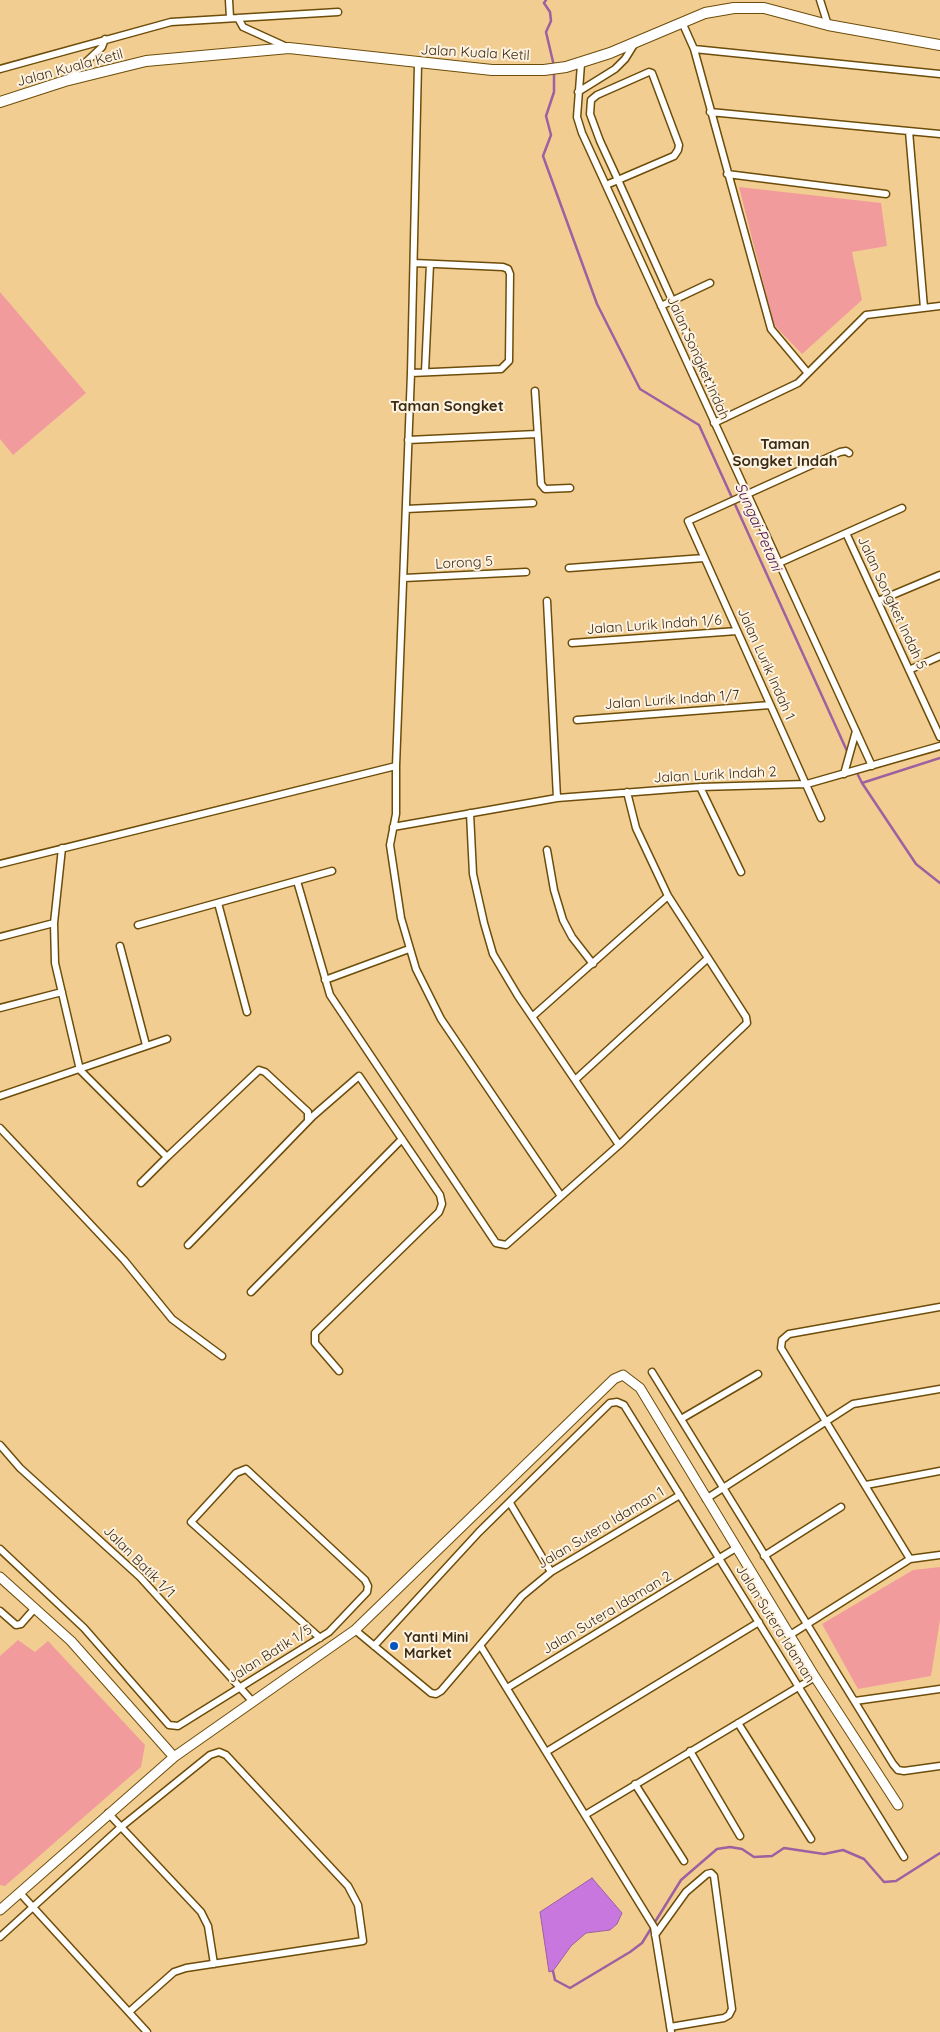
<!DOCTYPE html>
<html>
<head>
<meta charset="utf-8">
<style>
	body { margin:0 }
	canvas { display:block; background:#f2cd91 }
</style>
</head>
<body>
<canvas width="940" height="2032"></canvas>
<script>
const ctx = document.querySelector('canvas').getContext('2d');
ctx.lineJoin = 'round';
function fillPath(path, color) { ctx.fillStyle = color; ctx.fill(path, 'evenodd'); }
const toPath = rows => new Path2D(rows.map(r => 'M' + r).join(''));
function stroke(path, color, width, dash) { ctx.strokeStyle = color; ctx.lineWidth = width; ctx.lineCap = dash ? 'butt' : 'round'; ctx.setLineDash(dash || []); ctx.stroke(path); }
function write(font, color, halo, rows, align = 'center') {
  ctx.font = font + ' Quicksand,sans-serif'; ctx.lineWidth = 4; ctx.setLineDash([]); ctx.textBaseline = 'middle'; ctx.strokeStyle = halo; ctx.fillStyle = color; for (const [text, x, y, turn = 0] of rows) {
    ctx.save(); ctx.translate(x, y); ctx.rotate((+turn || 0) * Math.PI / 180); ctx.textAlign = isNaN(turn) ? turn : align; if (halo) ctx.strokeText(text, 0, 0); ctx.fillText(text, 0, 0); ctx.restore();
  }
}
fillPath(toPath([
	[739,187,881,203,887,246,852,252,862,300,802,354,774,325],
	[0,292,86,393,13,455,0,439],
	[940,1567,940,1620,931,1676,858,1689,822,1624,913,1570],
	[18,1640,35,1652,48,1641,145,1745,141,1767,5,1886,0,1885,0,1656]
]), '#f29b9d');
const water = toPath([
	[592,1878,622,1913,617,1924,610,1930,586,1933,571,1946,553,1971,549,1972,540,1912,592,1878]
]);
fillPath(water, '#c777dd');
stroke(water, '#9d60a0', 1);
stroke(toPath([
	[546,0,544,3,550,12,551,21,546,32,554,66],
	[554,72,554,92,546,116,551,135,543,156,597,304,640,389,699,425,847,751],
	[858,775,862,783,940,758],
	[862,783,916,864,940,883],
	[553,1971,555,1980,570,1988,630,1952,642,1943,681,1880,717,1849,730,1847,742,1849,754,1857,772,1856,784,1848,824,1854,843,1850,864,1859,884,1882,896,1881,940,1853]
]), '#9d60a0', 2.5);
const street = toPath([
	[229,0,230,18],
	[820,0,828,25],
	[238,18,243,27,287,47],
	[682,22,694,49,771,329,807,372],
	[694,49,940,74],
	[581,64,577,117,582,133,872,766],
	[0,69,171,22,338,12],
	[68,79,102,47,105,39],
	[578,92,615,69,625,59,635,43],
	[710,112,940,134],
	[909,131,924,308],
	[727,174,886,194],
	[606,185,618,180,674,156,678,150,679,145,652,73,649,72,597,95,591,100,590,114,600,141,618,180,725,418],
	[661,306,710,283],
	[425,372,430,264],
	[411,373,501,369,509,361,510,274,508,269,503,267,414,263],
	[535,391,541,484,545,489,570,488],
	[714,423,798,383,866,315,940,306],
	[408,440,537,434],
	[406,509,533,503],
	[846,533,940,737],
	[779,563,902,508],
	[569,568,704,558],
	[404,578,526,572],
	[547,601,557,798],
	[878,601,940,575],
	[572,643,737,631],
	[909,670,940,656],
	[577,720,770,705],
	[396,766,396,814,390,845,401,918,416,969,441,1019,561,1196],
	[844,774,856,731],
	[700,787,741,872],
	[470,813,473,874,484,923,493,954,518,996,619,1145],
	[821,818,688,521,840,452,846,451,849,453],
	[393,827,557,798,700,787,807,784,940,746],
	[62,848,54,923,55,963,80,1070,167,1157,259,1070,265,1072,308,1112,308,1121],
	[547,850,554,890,563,920,572,937,593,964],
	[0,864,396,766,411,373,418,64],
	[297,881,330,995,496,1243,506,1245,619,1145,747,1023,746,1017,668,896,636,828,627,792],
	[218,903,247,1012],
	[138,925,332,871],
	[0,937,54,923],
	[120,946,146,1045],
	[325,980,409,949],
	[0,1008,62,992],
	[533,1016,668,896],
	[575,1080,707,959],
	[0,1096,167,1039],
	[0,1128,124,1260,172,1319,222,1356],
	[141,1183,167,1157],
	[188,1245,313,1116,359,1076,440,1195,442,1204,439,1212,315,1333,315,1343,339,1371],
	[251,1292,402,1139],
	[652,1372,893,1764,898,1770,904,1771,940,1766],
	[681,1419,758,1374],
	[0,1445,20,1468,140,1577,253,1702],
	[866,1485,940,1471],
	[706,1499,853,1404,940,1389],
	[510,1503,551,1572],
	[0,1549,84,1628,169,1725,178,1726,329,1632,367,1592,368,1586,365,1580,246,1469,236,1473,191,1522,320,1638],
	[764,1556,841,1507],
	[910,1559,781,1348,782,1340,789,1334,940,1307],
	[0,1611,16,1625,21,1624,35,1608],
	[355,1630,431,1693,436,1694,441,1691,522,1596,551,1572,680,1495],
	[790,1635,910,1559,940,1555],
	[480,1645,654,1927,671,2032],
	[374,1646,479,1532,610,1403,617,1402,624,1405,904,1857],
	[507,1688,736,1548],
	[855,1701,940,1689],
	[738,1723,811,1839],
	[690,1751,740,1836],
	[546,1752,759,1622],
	[635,1784,684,1861],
	[108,1813,201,1912,208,1926,214,1964],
	[585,1815,815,1677],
	[20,1893,147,2032],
	[655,1935,686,1892,707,1874,711,1873,714,1876,732,2009,729,2015,724,2018,670,2027],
	[0,1937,121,1827,210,1755,219,1752,226,1755,348,1886,358,1905,363,1941,186,1968,174,1972,129,2012]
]);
const secondary = toPath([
	[0,1577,71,1641,174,1757],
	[0,1910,174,1757,355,1630,614,1379,623,1375,640,1388,815,1677,898,1805]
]);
const primary = toPath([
	[0,102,65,81,146,61,289,48,492,70,544,70,566,67,610,53,705,13,734,8,764,8,828,25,940,45]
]);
stroke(street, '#6d4d0a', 9);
stroke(secondary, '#6d4d0a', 11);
stroke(primary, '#6d4d0a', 12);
stroke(street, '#fff', 6);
stroke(secondary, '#fff', 9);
stroke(primary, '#fff', 10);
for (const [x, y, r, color] of [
	[394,1646,5,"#0555bf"]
]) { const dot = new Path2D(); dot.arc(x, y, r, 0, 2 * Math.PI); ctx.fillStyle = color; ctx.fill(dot); stroke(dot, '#fef2e1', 2); }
write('14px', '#3a2b13', '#fef2e1', [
	["Jalan Kuala Ketil",475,53,3],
	["Jalan Kuala Ketil",70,68,-15],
	["Jalan Songket Indah",698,358,66],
	["Lorong 5",464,563,-3],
	["Jalan Songket Indah 5",892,603,65],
	["Jalan Lurik Indah 1/6",654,625,-4],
	["Jalan Lurik Indah 1",766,664,66],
	["Jalan Lurik Indah 1/7",672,700,-4],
	["Jalan Lurik Indah 2",715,775,-3],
	["Jalan Sutera Idaman 1",601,1528,-31],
	["Jalan Batik 1/1",139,1562,45],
	["Jalan Sutera Idaman 2",607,1613,-31],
	["Jalan Sutera Idaman",775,1624,58],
	["Jalan Batik 1/5",270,1654,-32]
]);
write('bold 14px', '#3a2b13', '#fef2e1', [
	["Yanti Mini",404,1638],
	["Market",404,1654]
], 'left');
write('bold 15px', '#3a2b13', '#fef2e1', [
	["Taman Songket",447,406],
	["Taman",785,444],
	["Songket Indah",785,461]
]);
write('italic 15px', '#451151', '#fef2e1', [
	["Sungai Petani",758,527,66]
]);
</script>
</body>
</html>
